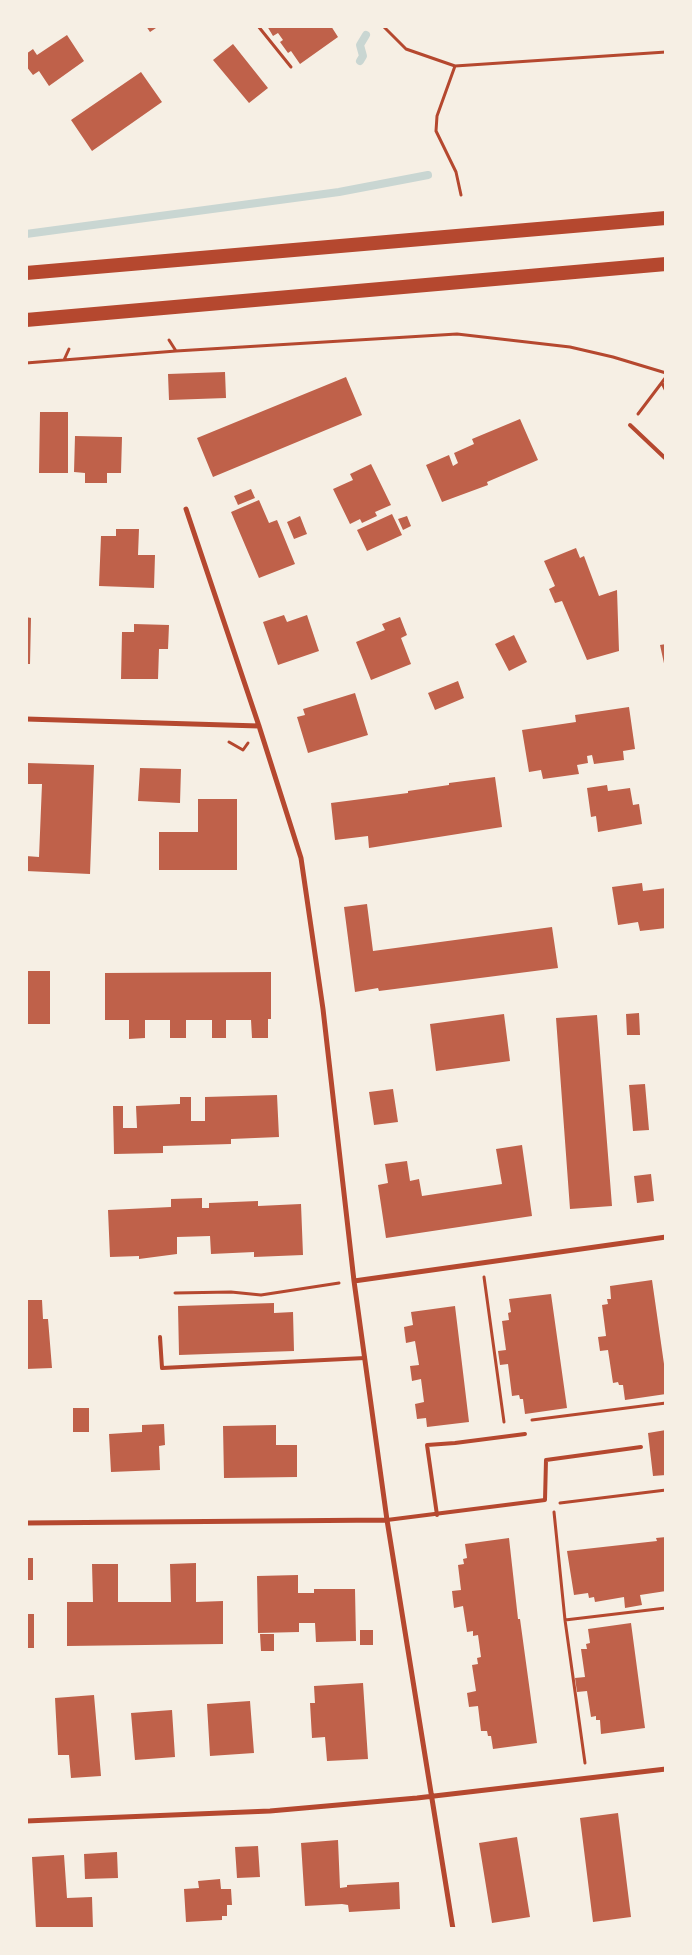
<!DOCTYPE html>
<html>
<head>
<meta charset="utf-8">
<style>
	body { margin:0 }
	#map { position:relative; width:692px; height:1955px; overflow:hidden; background:#f6efe4; font-family:Georgia,serif }
	canvas { display:block }
	.frame { position:absolute; inset:0; border:28px solid #f6efe4; pointer-events:none }
</style>
</head>
<body>
<div id="map">
<canvas width="692" height="1955"></canvas>
<div class="frame"></div>
</div>
<script>
const ctx = document.querySelector('canvas').getContext('2d');
ctx.lineJoin = 'round';
const toPath = rows => new Path2D(rows.map(r => 'M' + r).join(''));
function stroke(path, color, width, dash) { ctx.strokeStyle = color; ctx.lineWidth = width; ctx.lineCap = dash ? 'butt' : 'round'; ctx.setLineDash(dash || []); ctx.stroke(path); }
function fillPath(path, color) { ctx.fillStyle = color; ctx.fill(path, 'evenodd'); }
stroke(toPath([
	[360,61,363,56,360,45,366,35],
	[26,234,339,192,428,175]
]), '#c9d6d2', 8);
fillPath(toPath([
	[146,26,159,26,150,32],
	[267,26,331,26,338,37,300,64,291,51,288,53,280,42,283,40,278,33,273,36],
	[67,35,84,61,49,86,39,71,33,75,26,66,26,54,33,49,37,55],
	[233,44,268,88,249,103,213,60],
	[141,72,162,102,92,151,71,120],
	[225,372,226,398,169,400,168,374],
	[346,377,362,415,213,477,197,438],
	[40,412,68,412,68,473,39,473],
	[520,419,538,460,487,482,488,485,442,502,426,465,449,455,453,466,458,463,454,453,474,444,472,439],
	[75,436,122,437,121,473,107,473,107,483,85,483,85,473,74,472],
	[371,464,391,505,375,512,377,516,362,523,360,519,350,524,333,489,353,480,350,474],
	[251,489,255,498,238,505,234,496],
	[259,500,269,523,277,520,295,564,259,578,231,512],
	[392,514,402,535,367,551,357,530],
	[300,516,307,534,294,539,287,522],
	[407,516,411,526,403,530,398,519],
	[116,529,139,529,138,555,155,555,154,588,99,586,101,536,116,536],
	[576,548,580,558,584,556,599,596,617,590,619,651,587,660,562,601,555,603,549,589,555,586,544,561],
	[284,615,287,622,307,615,319,651,278,665,263,622],
	[26,617,31,618,30,664,26,664],
	[400,617,407,635,401,638,411,664,371,680,356,642,385,630,382,624],
	[134,624,169,625,168,649,159,649,158,679,121,679,122,632,134,632],
	[514,635,527,662,509,671,495,644],
	[666,644,666,668,665,668,660,645],
	[458,681,464,698,435,710,428,693],
	[355,693,368,735,308,753,297,717,305,715,303,709],
	[629,707,635,749,623,751,624,760,594,764,592,755,587,756,588,763,577,765,579,774,543,779,541,770,529,772,522,730,576,722,575,715],
	[26,763,94,765,90,874,26,871,26,856,39,857,42,784,26,784],
	[140,768,181,769,180,803,138,801],
	[495,777,502,827,369,848,368,836,335,840,331,803,408,793,408,791,449,785,449,783],
	[607,785,608,791,630,788,633,805,639,804,642,824,598,832,596,816,591,817,587,788],
	[198,799,237,799,237,870,159,870,159,832,198,832],
	[642,883,643,891,666,888,666,928,640,931,638,922,618,925,612,887],
	[367,904,373,951,552,927,558,968,379,991,378,988,355,992,344,907],
	[26,971,50,971,50,1024,26,1024],
	[271,972,271,1019,268,1019,268,1038,252,1038,251,1020,226,1020,226,1038,212,1038,212,1020,186,1020,186,1038,170,1038,170,1020,145,1020,145,1038,129,1039,129,1020,105,1020,105,973],
	[639,1013,640,1035,627,1035,626,1014],
	[504,1014,510,1061,436,1071,430,1024],
	[597,1015,612,1206,570,1209,556,1018],
	[645,1084,649,1130,633,1131,629,1085],
	[393,1089,398,1122,374,1125,369,1092],
	[277,1095,279,1137,231,1139,231,1144,163,1146,163,1153,114,1154,113,1106,123,1106,123,1128,137,1128,136,1106,180,1104,180,1097,191,1097,191,1121,205,1121,205,1097],
	[522,1145,532,1216,386,1238,378,1185,388,1183,385,1164,407,1161,410,1181,419,1179,422,1196,502,1184,496,1149],
	[651,1174,654,1201,637,1203,634,1176],
	[202,1198,202,1208,209,1208,209,1203,258,1201,258,1206,301,1204,303,1255,254,1257,254,1252,211,1254,210,1236,177,1237,177,1254,139,1259,139,1256,110,1257,108,1210,171,1207,171,1199],
	[652,1280,666,1378,666,1394,625,1400,623,1385,619,1385,618,1382,613,1383,608,1350,600,1351,598,1337,606,1336,602,1305,608,1304,607,1299,611,1299,610,1286],
	[551,1294,567,1408,525,1414,523,1399,520,1399,519,1395,512,1396,508,1364,500,1365,498,1351,506,1350,502,1321,509,1320,508,1313,511,1312,509,1299],
	[26,1300,42,1300,43,1319,48,1319,52,1368,26,1369],
	[274,1303,274,1313,293,1312,294,1351,179,1355,178,1306],
	[455,1306,469,1422,427,1427,426,1418,417,1419,415,1404,424,1402,421,1379,412,1381,410,1366,419,1365,415,1341,406,1343,404,1327,413,1325,411,1312],
	[73,1408,89,1408,89,1432,73,1432],
	[164,1424,165,1445,159,1446,160,1470,111,1472,109,1434,142,1432,142,1425],
	[276,1425,276,1445,297,1445,297,1477,224,1478,223,1426],
	[666,1430,666,1475,653,1476,648,1433],
	[666,1537,666,1591,640,1595,642,1605,625,1608,624,1597,595,1602,594,1597,589,1598,588,1593,574,1595,567,1551,657,1541,656,1538],
	[509,1538,518,1619,520,1619,537,1743,493,1749,491,1736,488,1736,487,1731,481,1731,478,1706,469,1707,467,1693,476,1691,472,1665,478,1664,477,1658,481,1657,478,1635,473,1636,473,1631,467,1632,463,1606,454,1608,452,1591,461,1590,458,1565,464,1564,463,1559,467,1558,465,1544],
	[26,1558,33,1558,33,1580,26,1580],
	[196,1563,196,1602,223,1601,223,1644,67,1646,67,1602,93,1602,92,1564,118,1564,118,1602,171,1602,170,1564],
	[298,1575,298,1593,314,1593,314,1589,355,1589,356,1641,316,1642,315,1623,299,1623,299,1632,258,1633,257,1576],
	[26,1614,34,1614,34,1648,26,1648],
	[631,1623,645,1728,601,1734,600,1720,596,1720,596,1716,591,1717,587,1691,577,1692,575,1678,585,1677,581,1649,587,1649,586,1644,590,1643,588,1629],
	[360,1630,373,1630,373,1645,360,1645],
	[260,1634,274,1634,274,1651,261,1651],
	[363,1683,368,1759,327,1761,325,1737,312,1738,310,1703,315,1703,314,1686],
	[94,1695,101,1776,71,1778,69,1755,58,1755,55,1698],
	[250,1701,254,1753,210,1756,207,1704],
	[172,1710,175,1757,135,1760,131,1713],
	[618,1813,631,1917,593,1922,580,1818],
	[517,1837,530,1917,492,1923,479,1843],
	[338,1840,340,1888,347,1887,347,1885,399,1882,400,1909,349,1912,348,1905,342,1904,305,1906,301,1843],
	[258,1846,260,1877,237,1878,235,1847],
	[117,1852,118,1878,85,1879,84,1854],
	[64,1855,67,1898,92,1897,93,1929,36,1929,32,1857],
	[220,1879,221,1889,231,1889,232,1905,227,1905,227,1916,222,1916,222,1920,186,1922,184,1889,199,1888,198,1881]
]), '#bf614a');
stroke(toPath([
	[258,26,291,67],
	[383,26,406,49,455,66,666,52],
	[455,66,437,116,436,131,456,172,461,195],
	[169,340,176,351],
	[64,360,69,349],
	[26,363,176,351,457,334,570,347,613,357,666,373],
	[662,383,666,391],
	[638,414,666,377],
	[229,742,243,750,248,743],
	[484,1277,504,1422],
	[175,1293,231,1292,261,1295,339,1283],
	[532,1420,666,1403],
	[560,1503,666,1490],
	[554,1512,565,1620,585,1763],
	[565,1620,666,1608]
]), '#b5482f', 3);
stroke(toPath([
	[630,425,666,459],
	[160,1337,162,1368,365,1358],
	[437,1515,427,1445,455,1443,525,1434],
	[387,1520,545,1500,546,1460,641,1447]
]), '#b5482f', 4);
stroke(toPath([
	[186,509,259,726,301,858,323,1009,354,1281,387,1520,453,1929],
	[26,719,259,726],
	[354,1281,666,1237],
	[26,1523,387,1520],
	[26,1821,270,1811,417,1798,666,1769]
]), '#b5482f', 5);
stroke(toPath([
	[26,273,666,218],
	[26,320,666,264]
]), '#b5482f', 14);
</script>
</body>
</html>
